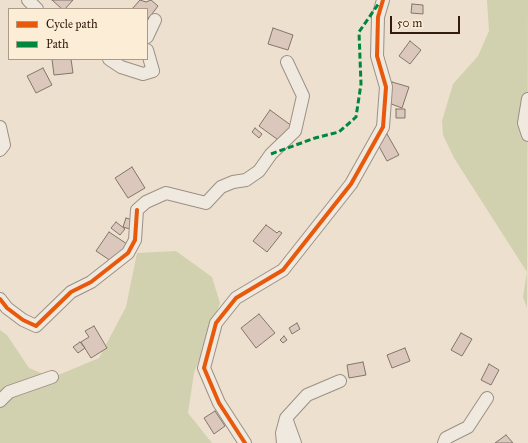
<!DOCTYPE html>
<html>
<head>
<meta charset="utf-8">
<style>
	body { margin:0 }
	#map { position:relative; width:528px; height:443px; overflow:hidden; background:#ede0ce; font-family:"IM FELL Great Primer",serif }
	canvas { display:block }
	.legend { position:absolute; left:8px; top:8px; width:140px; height:52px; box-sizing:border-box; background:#fcedd7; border:1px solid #ac9987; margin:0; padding:5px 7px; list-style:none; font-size:12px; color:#331b0f }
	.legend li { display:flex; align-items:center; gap:8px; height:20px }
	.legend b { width:20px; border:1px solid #ac9987 }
	.scale { position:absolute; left:390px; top:16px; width:70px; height:18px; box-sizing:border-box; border:2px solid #331b0f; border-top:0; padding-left:5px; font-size:12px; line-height:14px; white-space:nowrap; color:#331b0f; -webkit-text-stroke:3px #fcedd7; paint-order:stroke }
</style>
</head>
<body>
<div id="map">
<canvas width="528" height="443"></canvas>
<ul class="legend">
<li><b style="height:5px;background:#e8590c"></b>Cycle path</li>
<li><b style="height:5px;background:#00873e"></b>Path</li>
</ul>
<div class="scale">50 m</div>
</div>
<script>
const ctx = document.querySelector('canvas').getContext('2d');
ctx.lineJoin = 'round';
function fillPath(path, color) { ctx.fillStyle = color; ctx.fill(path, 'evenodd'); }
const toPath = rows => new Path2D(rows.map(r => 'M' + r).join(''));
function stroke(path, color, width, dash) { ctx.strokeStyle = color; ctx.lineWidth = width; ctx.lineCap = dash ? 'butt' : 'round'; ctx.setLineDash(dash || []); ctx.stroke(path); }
fillPath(toPath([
	[487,0,528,0,527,308,523,297,527,272,454,158,443,135,442,121,453,84,478,56,489,31],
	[176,251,212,277,220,303,194,373,188,413,212,443,0,443,0,330,7,335,29,368,43,374,56,376,99,358,126,307,137,253]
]), '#d1d1af');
const building = toPath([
	[52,0,73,0,65,9,62,9,52,0],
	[140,0,146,2,151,0,158,6,149,18,147,16,147,9,132,9,140,0],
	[412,4,423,5,423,14,411,13,412,4],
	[273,28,293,35,288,50,268,44,273,28],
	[410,41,421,50,410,64,399,56,410,41],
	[52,59,71,59,73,73,54,75,52,59],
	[43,68,52,85,36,93,27,76,43,68],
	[392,82,409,87,402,108,386,102,392,82],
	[396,109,405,109,405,118,396,118,396,109],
	[270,110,292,126,281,142,259,126,270,110],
	[255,128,262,134,259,138,252,132,255,128],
	[387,134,399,155,387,161,376,141,387,134],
	[132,167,145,188,128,198,115,178,132,167],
	[126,218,133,220,130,229,123,227,126,218],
	[116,222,125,229,120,235,111,228,116,222],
	[266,225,277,233,279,231,282,233,267,252,253,241,266,225],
	[109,232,127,244,114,263,96,251,109,232],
	[259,314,275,333,256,348,241,328,259,314],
	[297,323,300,329,292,334,289,328,297,323],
	[94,326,107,348,91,358,81,342,89,337,85,331,94,326],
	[461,333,472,339,462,356,451,350,461,333],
	[284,336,287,340,283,343,280,340,284,336],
	[80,342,85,348,78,353,73,347,80,342],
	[405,348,410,361,392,368,387,355,405,348],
	[363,362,366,375,349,378,347,365,363,362],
	[489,364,499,370,491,385,481,380,489,364],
	[215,411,225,426,214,434,204,418,215,411],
	[506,435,513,443,495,443,506,435]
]);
fillPath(building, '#dbc7bc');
stroke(building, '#80766c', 1);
const minor = toPath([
	[28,0,37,9],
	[147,37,155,20],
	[109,59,121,67,143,74,153,71,147,50],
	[528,99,524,123,528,135],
	[0,127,4,145,0,150],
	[0,299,7,308,23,320,36,326,71,292,91,282,128,253,135,240,137,210,146,202,166,193,206,203,221,187,233,182,246,180,259,171,271,154,295,131,303,96,287,62],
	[0,401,9,392,52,377],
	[286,418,295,443],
	[245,443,219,403,204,368,216,323,236,298,283,270,351,184,383,127,386,87,377,56,378,17,383,0],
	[283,443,282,433,286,418,307,395,340,381],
	[444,443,446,438,468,427,487,398]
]);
stroke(minor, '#9b9085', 14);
stroke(minor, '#f0e9e0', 12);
stroke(toPath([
	[271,154,315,138,339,132,356,117,361,84,359,32,379,3]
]), '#00873e', 3, [6, 3]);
stroke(toPath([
	[0,299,7,308,23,320,36,326,71,292,91,282,128,253,135,240,137,210],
	[245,443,219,403,204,368,216,323,236,298,283,270,351,184,383,127,386,87,377,56,378,17,383,0]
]), '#e8590c', 4);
</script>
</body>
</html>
